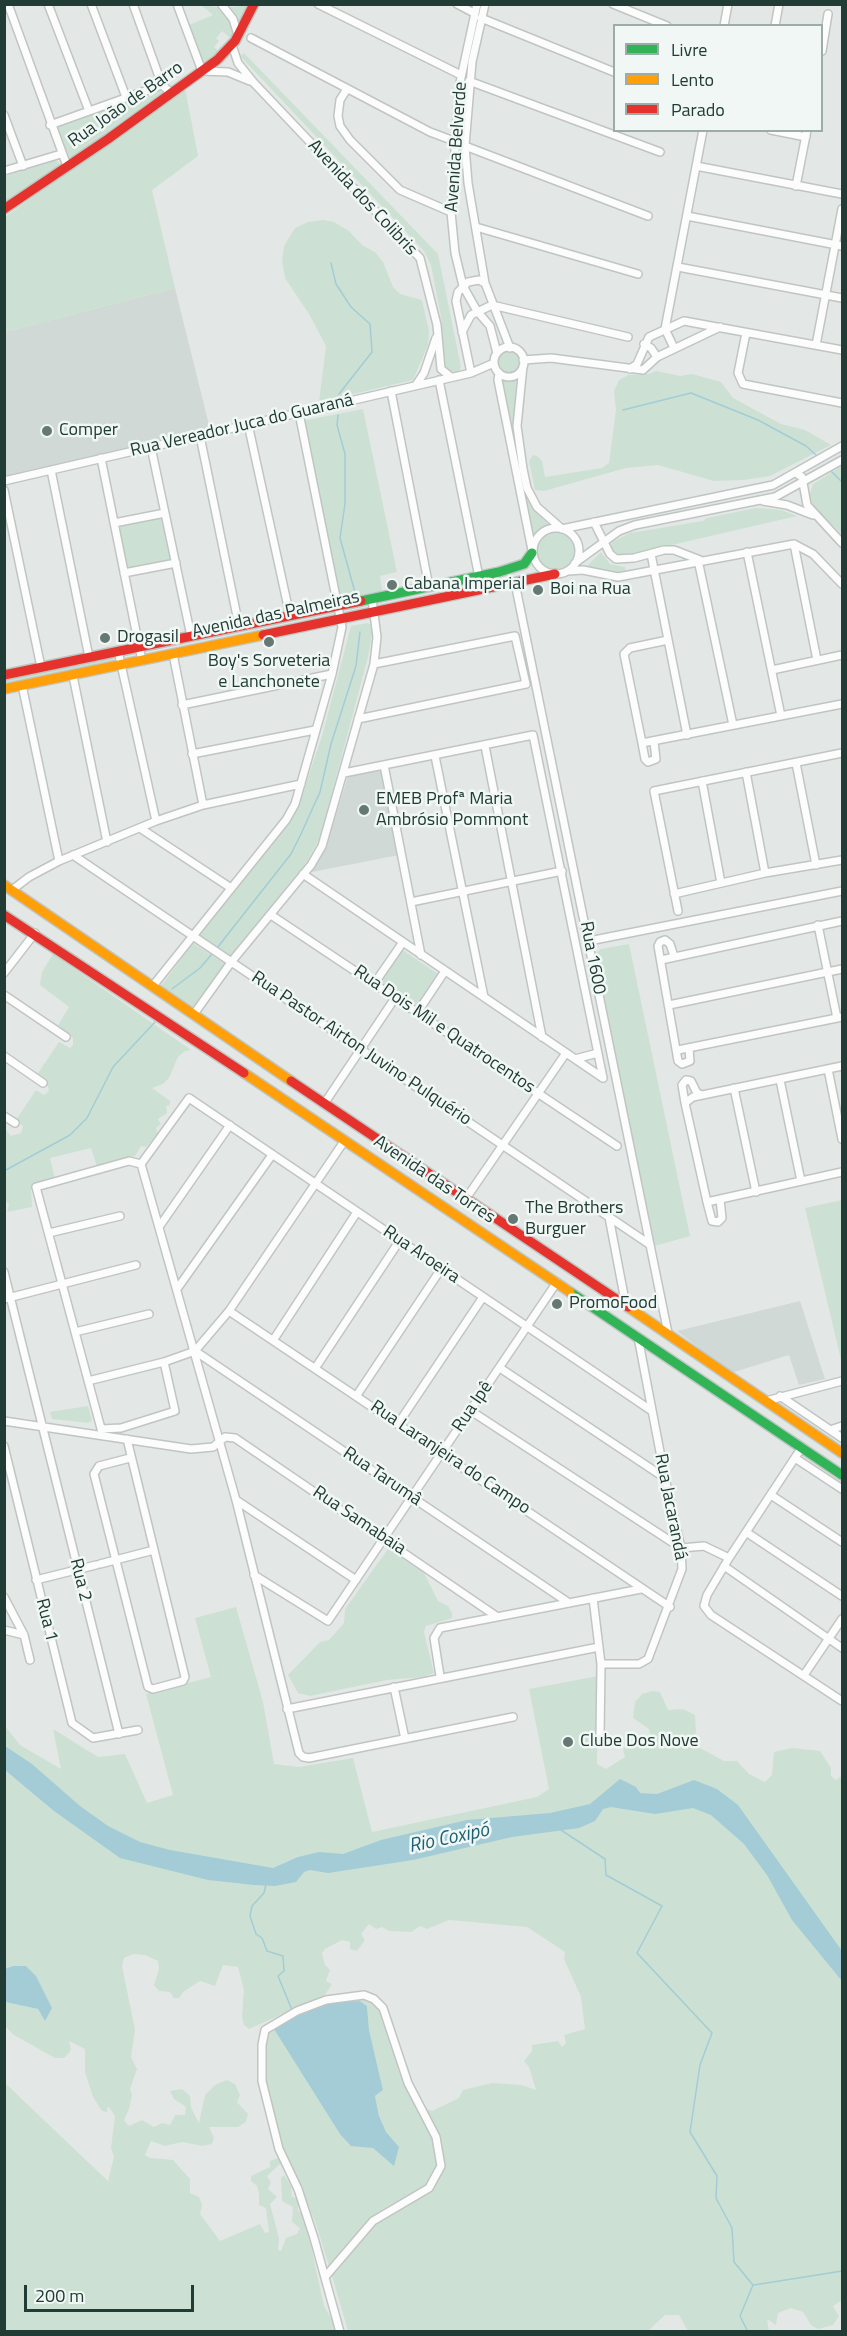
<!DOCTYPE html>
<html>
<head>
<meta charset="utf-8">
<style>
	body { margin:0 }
	#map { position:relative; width:847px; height:2336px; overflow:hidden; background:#e3e8e6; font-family:"Titillium Web",sans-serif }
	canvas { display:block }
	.frame { position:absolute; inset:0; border:6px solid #213b35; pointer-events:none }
	.legend { position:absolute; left:613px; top:24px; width:210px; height:108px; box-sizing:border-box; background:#f0f7f4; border:2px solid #9daca8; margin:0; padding:8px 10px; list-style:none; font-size:18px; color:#213b35 }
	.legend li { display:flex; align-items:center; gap:12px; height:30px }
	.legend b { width:30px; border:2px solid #9daca8 }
	.scale { position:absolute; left:24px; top:2285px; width:170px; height:27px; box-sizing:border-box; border:3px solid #213b35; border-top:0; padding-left:8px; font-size:18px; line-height:21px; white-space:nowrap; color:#213b35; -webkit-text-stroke:4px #f0f7f4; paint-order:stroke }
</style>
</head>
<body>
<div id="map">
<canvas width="847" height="2336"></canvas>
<div class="frame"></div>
<ul class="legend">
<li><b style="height:8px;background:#30b455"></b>Livre</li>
<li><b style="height:8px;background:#ff9f0a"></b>Lento</li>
<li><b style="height:8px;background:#e5322d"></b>Parado</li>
</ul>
<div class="scale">200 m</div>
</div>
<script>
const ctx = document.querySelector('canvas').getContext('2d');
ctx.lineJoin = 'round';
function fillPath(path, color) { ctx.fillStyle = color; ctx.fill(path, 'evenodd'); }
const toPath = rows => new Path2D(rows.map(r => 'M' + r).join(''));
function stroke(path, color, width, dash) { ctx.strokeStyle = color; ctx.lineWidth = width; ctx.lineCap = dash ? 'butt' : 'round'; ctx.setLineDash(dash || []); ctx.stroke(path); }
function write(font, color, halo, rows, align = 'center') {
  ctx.font = font + ' "Titillium Web",sans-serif'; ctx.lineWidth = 5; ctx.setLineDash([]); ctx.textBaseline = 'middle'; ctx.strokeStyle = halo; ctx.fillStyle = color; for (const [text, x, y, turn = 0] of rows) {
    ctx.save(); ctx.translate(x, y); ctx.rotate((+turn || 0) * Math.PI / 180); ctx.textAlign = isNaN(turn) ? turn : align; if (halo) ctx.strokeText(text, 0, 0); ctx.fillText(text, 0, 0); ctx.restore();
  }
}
fillPath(toPath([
	[175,288,210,429,5,477,5,332],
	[381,770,399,855,307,873,320,859,327,844,348,776],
	[800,1301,825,1379,799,1385,789,1355,731,1373,677,1331]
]), '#d0d9d6');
fillPath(toPath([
	[201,5,224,8,249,5,233,40,222,31,216,38,219,41,214,47,221,53,202,67,189,25,213,15],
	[244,53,438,254,461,367,458,373,446,370,441,317,431,265,424,251,243,59,241,56],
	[185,88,198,156,152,190,175,288,5,332,5,217],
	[161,90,163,94,66,161,54,128,56,125],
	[54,159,59,163,59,168,5,206,4,177],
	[323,220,334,222,349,231,362,245,375,252,383,262,393,287,400,294,422,300,429,331,428,345,413,380,319,402,326,346,309,314,285,278,282,261,284,246,295,228,308,222],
	'498 363a11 11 0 1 1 22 0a11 11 0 1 1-22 0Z',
	[656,371,680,376,692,374,721,382,733,398,781,424,805,430,831,445,770,476,744,480,714,481,658,465,626,468,544,491,535,490,529,461,533,455,537,456,542,461,545,477,602,468,609,463,616,410,614,391,619,380,628,375,649,374],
	[516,379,515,435,521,476,528,500,535,511,550,526,540,530,532,538,500,380],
	[363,409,397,572,380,576,382,591,338,600,302,421],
	[842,466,842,534,815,508,809,497,813,484],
	[756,508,781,510,797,516,620,557,611,553,612,542,630,533,703,521,707,518],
	[162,517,172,562,127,571,118,526],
	'534 552a21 21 0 1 1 42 0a21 21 0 1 1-42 0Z',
	[601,552,610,564,625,567,626,571,624,574,585,568],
	[367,623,371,625,372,634,368,657,320,838,306,863,230,957,198,936,283,831,298,807,322,736,351,626],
	[112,658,115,661,5,686,5,678],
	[193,943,225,964,194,1007,161,986],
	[629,944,690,1236,651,1247,594,955,601,949],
	[401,949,438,974,414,1010,377,985],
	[53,954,191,1050,185,1051,178,1057,169,1078,163,1084,152,1088,170,1101,170,1105,166,1106,167,1113,158,1119,161,1124,156,1128,158,1133,146,1147,141,1146,135,1156,97,1167,91,1148,50,1158,55,1179,31,1188,32,1207,7,1212,9,1204,5,1201,5,1129,11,1136,21,1133,23,1126,16,1120,36,1090,44,1095,49,1091,47,1084,36,1076,59,1042,70,1048,73,1045,73,1038,57,1027,69,1007,40,985,42,972],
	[842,1200,842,1364,805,1208],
	[88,1406,92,1420,89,1423,52,1419,50,1412],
	[388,1549,424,1573,438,1601,448,1606,452,1613,452,1618,426,1626,424,1632,434,1673,423,1677,387,1680,310,1696,298,1693,288,1675,320,1642,329,1640,344,1623,345,1609],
	[236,1607,263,1702,274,1764,299,1767,353,1758,372,1832,537,1797,549,1789,529,1689,598,1676,597,1764,606,1769,625,1757,623,1750,628,1744,651,1740,649,1729,633,1718,635,1702,642,1694,652,1691,660,1692,668,1710,683,1709,695,1715,696,1733,687,1741,724,1761,737,1761,749,1774,765,1782,772,1775,774,1752,792,1748,820,1751,831,1768,831,1776,836,1780,842,1776,842,2300,833,2306,839,2316,833,2325,818,2329,811,2325,803,2312,791,2308,778,2313,776,2325,767,2319,769,2332,688,2331,679,2315,665,2315,648,2331,348,2331,332,2276,336,2269,345,2254,385,2217,430,2193,442,2171,444,2158,440,2143,424,2108,432,2111,459,2098,463,2090,492,2083,521,2085,536,2090,529,2067,524,2061,532,2051,532,2045,558,2041,562,2047,566,2043,564,2035,585,2029,581,1997,564,1959,565,1952,527,1927,449,1920,427,1929,420,1926,411,1932,389,1931,382,1927,376,1929,369,1924,361,1934,365,1940,357,1951,350,1949,350,1942,342,1940,325,1949,322,1953,325,1965,330,1970,326,1981,332,1984,325,1995,249,2029,244,2025,242,2017,244,1990,238,1967,223,1965,215,1986,200,1981,183,1992,179,1998,174,1998,170,1992,159,1991,154,1985,159,1969,158,1961,145,1955,133,1954,124,1958,122,1966,135,2030,131,2057,137,2069,130,2089,132,2095,129,2109,124,2120,129,2126,142,2120,154,2127,162,2123,170,2125,175,2115,185,2115,186,2107,174,2099,170,2091,182,2089,190,2096,191,2108,199,2123,205,2095,215,2085,227,2080,235,2084,240,2095,237,2102,248,2114,246,2122,238,2127,209,2127,214,2138,212,2144,202,2146,182,2142,165,2146,151,2141,145,2155,150,2158,173,2160,190,2179,190,2193,199,2197,202,2205,200,2214,220,2241,260,2224,265,2233,269,2232,266,2208,259,2205,259,2194,257,2186,251,2181,251,2176,270,2167,270,2161,278,2158,281,2163,267,2176,271,2182,268,2189,277,2197,270,2204,279,2238,278,2250,281,2251,286,2238,297,2234,300,2228,292,2222,293,2207,282,2201,281,2178,284,2175,291,2186,292,2197,298,2198,298,2211,304,2214,324,2306,339,2331,5,2331,5,2083,108,2181,114,2157,111,2148,115,2116,108,2106,107,2112,102,2111,93,2097,85,2072,85,2049,69,2041,71,2049,69,2053,64,2058,55,2058,14,2035,5,2026,5,2002,38,2009,45,2020,47,2014,5,1970,5,1726,20,1745,61,1769,53,1729,98,1757,125,1754,147,1803,173,1795,146,1694,211,1677,195,1618],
	[360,1996,380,2005,404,2078,435,2146,439,2165,425,2187,383,2209,371,2218,329,2266,315,2221,281,2142,264,2080,265,2037,269,2028,276,2024,373,2148,384,2155,395,2155,399,2147,386,2133,379,2116,375,2096,383,2090,369,2030,367,2006,360,2001,318,2003]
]), '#cce1d3');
fillPath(toPath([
	[5,1746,32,1764,80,1806,108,1826,140,1842,170,1850,273,1868,298,1857,319,1852,343,1854,381,1840,467,1820,550,1813,590,1804,620,1779,636,1787,640,1793,657,1794,694,1780,717,1789,738,1805,842,1951,842,1981,792,1920,767,1875,744,1844,711,1815,693,1808,655,1814,611,1807,603,1809,595,1821,579,1828,512,1837,413,1860,328,1873,310,1870,304,1872,296,1882,275,1886,254,1885,208,1880,120,1858,54,1811,5,1770],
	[13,1966,26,1966,36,1976,52,2008,45,2021,38,2009,5,2002,5,1969],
	[360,2001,367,2006,369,2030,383,2090,375,2096,379,2116,386,2132,399,2147,394,2166,373,2148,351,2146,340,2134,274,2029,276,2024,318,2003]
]), '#a3ccd7');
stroke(toPath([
	[331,263,336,284,351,307,370,324,372,352,339,394],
	[623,410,691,393,758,420,806,446,816,455],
	[338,415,337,425,345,454,345,504,340,538,356,596],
	[831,471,842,482],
	[217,948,291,854,301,834,320,792,331,744,356,666,360,632],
	[172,989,200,968,212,954],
	[4,1171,70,1135,87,1118,113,1067,155,1022],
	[561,1830,605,1859,606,1875,662,1906,637,1953,712,2033,700,2065,690,2132,717,2176,716,2198,732,2228,734,2262,753,2285,740,2316,748,2332],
	[266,1884,264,1893,252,1906,250,1916,256,1934,262,1938,267,1951,283,1956,284,1971,278,1976,292,2010],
	[754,2285,842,2271]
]), '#a3ccd7', 1.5);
const street = toPath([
	[8,4,67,166],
	[48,4,89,111],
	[91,4,126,97],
	[133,4,162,85,170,92],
	[177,4,202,71,228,72,250,81],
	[318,4,461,75],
	[457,4,474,13],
	[477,4,459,87,451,212,455,253,463,286,477,311,490,326,497,353],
	[485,4,472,62,465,146,468,183,485,283,510,348],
	[613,4,667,26],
	[222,5,233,19,238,35],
	[481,18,614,72],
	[724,26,728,4],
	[775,26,779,4],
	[251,38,430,132,454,141],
	[232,45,238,63,254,83,420,258,437,325,441,369,451,377],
	[822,51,828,14],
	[469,81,660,152],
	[347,89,340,100,338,116,340,126,350,140,400,190,451,212],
	[4,115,23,166],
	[50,125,162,85],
	[771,130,806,137],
	[465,146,648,216],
	[696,166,842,194],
	[4,171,61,154],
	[796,186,807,130],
	[687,216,842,246],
	[476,227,638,274],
	[678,267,842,298],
	[462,332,471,315,492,305,628,337],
	[746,333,738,373,743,384,842,403],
	[644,344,651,348,657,357],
	[816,345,842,209],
	'494 362a15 15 0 1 1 30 0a15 15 0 1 1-30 0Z',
	[674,348,665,329,703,130],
	[523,360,551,358,643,370,657,357,720,327],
	[523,366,517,426,523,469,527,488,537,507,562,529,773,485,842,446],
	[630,369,637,364,649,337,684,321,842,350],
	[471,373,456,301,458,292,468,282,479,280,485,283],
	[499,373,498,380,532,550],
	[439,380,479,577],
	[416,385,424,373,436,338],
	[391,391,429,587],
	[248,424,290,616],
	[200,436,239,626],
	[151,447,191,636],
	[101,458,142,661],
	[51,470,89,657],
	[796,473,802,477,807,505,842,543],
	[4,481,471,373,494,363],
	[4,490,41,667],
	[763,501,787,505,813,515],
	[594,522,610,554,616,559,634,558,664,550,674,550,700,560],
	[114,523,165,513],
	'533 551a23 23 0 1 1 46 0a23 23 0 1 1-46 0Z',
	[794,544,817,660],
	[747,552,781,716],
	[651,554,687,735],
	[698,560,733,725],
	[575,563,619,531,635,525,775,497,842,460],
	[568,571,583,570,618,577,794,544,813,554,842,584],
	[124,573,176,563],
	[515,583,668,1333],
	[668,640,630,648,624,654,642,743,842,704],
	[118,651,156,821],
	[173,654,203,805],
	[772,670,842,655],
	[73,676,107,842],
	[22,685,59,861],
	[182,705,332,674],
	[358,719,526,684,515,636,374,664],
	[642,743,645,759,648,762,656,759,654,742],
	[485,746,542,1037],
	[192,754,315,730],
	[435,756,484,997],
	[796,763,816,865],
	[384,765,421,955],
	[746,772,765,873],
	[344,773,533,735,603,1078],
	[702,781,721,883],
	[140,828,231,888],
	[73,855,649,1244],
	[303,874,603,1078],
	[12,890,29,877,59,861,156,821,203,805,301,784],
	[674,894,765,873,842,860],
	[411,902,562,871],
	[678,911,654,791,842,753],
	[271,915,617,1146],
	[818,925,837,1018],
	[589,941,842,891],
	[674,956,670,944,665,940,660,942,658,946,678,1061,682,1064,690,1061,689,1048],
	[661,960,842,921],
	[4,973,35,933],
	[374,984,403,942],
	[152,987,286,820,295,804,332,674,342,627,299,413],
	[4,995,66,1037],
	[669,1005,842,969],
	[417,1013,445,971],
	[194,1014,232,961,311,865,322,846,374,664,377,637,372,599],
	[678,1050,842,1017],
	[4,1056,43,1083],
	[575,1059,598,1053],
	[828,1069,842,1139],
	[780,1080,801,1181],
	[734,1088,756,1192],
	[702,1095,697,1093,691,1081,686,1080,682,1085,685,1103,693,1097,842,1066],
	[685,1103,707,1202,842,1172],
	[324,1104,395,998],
	[4,1116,15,1123],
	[141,1164,236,1500,299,1753,303,1757,309,1758,513,1717],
	[141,1164,189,1098,652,1411],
	[467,1197,566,1053],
	[707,1202,712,1221,718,1222,722,1218,720,1199],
	[609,1217,626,1306],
	[159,1227,230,1125],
	[49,1233,120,1216],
	[4,1272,119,1734],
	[177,1289,272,1155],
	[4,1299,136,1265],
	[229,1311,670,1607],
	[75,1332,149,1314],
	[274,1339,357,1212],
	[195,1351,569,1603],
	[195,1351,229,1311,345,1140],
	[316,1367,400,1240],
	[500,1368,665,1478],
	[88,1381,164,1362,195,1351],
	[357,1395,441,1269],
	[780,1396,842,1438],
	[766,1401,842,1381],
	[471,1411,681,1548,704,1546,729,1558],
	[4,1421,191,1449,213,1447,225,1437,235,1438,496,1616],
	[398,1424,483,1297],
	[101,1429,121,1428,175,1411,164,1362],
	[830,1430,842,1426],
	[103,1436,36,1187,129,1161,141,1164],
	[127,1439,185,1677,183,1681,153,1689,148,1687,94,1474,99,1466,130,1458],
	[4,1446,72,1723,93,1738,138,1730],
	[802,1447,729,1558,707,1595,704,1606,711,1615,842,1701],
	[795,1458,842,1489],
	[771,1495,842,1542],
	[236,1500,356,1580],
	[746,1532,842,1596],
	[100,1564,154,1550],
	[724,1566,842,1648],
	[254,1575,328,1621,557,1282],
	[36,1580,96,1565],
	[4,1597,24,1635,30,1660],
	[593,1598,601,1664,600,1736],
	[4,1630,24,1635],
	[601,1664,639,1664,648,1659,682,1569,681,1548,665,1478,638,1337],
	[804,1675,842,1619],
	[440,1676,434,1638,440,1628,641,1589],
	[394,1687,405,1739],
	[287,1709,599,1647],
	[325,2277,373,2221,429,2188,441,2166,436,2137,408,2083,383,2008,374,1999,364,1995,326,2000,297,2011,265,2030,262,2045,262,2081,279,2149,298,2189,314,2238,340,2332]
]);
const fast = toPath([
	[361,601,499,572,524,564,532,553],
	[570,1292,842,1475]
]);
const slow = toPath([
	[4,689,263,635],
	[4,885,291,1081],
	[244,1073,570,1292],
	[628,1307,842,1453]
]);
const jam = toPath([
	[4,209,108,139,217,60,235,41,254,4],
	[263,635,555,574],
	[4,675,361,601],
	[4,915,244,1073],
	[291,1081,628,1307]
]);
stroke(street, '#c0c5c3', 10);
stroke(fast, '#bec6c3', 12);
stroke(slow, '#bec6c3', 12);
stroke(jam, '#bec6c3', 12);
stroke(street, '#fbfcfb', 7);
stroke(fast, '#30b455', 9);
stroke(slow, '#ff9f0a', 9);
stroke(jam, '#e5322d', 9);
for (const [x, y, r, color] of [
	[47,431,6,"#657873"],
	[392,585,6,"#657873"],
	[538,590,6,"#657873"],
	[105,638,6,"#657873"],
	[269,642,6,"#657873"],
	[364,810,6,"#657873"],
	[513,1219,6,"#657873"],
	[557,1304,6,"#657873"],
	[568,1742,6,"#657873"]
]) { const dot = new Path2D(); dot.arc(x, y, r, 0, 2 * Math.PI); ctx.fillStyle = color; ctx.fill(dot); stroke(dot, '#f0f7f4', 2); }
write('18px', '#213b35', '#f0f7f4', [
	["Rua João de Barro",126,105,-35],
	["Avenida Belverde",457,147,-86],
	["Avenida dos Colibris",362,198,47],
	["Rua Vereador Juca do Guaraná",242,426,-13],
	["Avenida das Palmeiras",276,615,-12],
	["Rua 1600",592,958,79],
	["Rua Dois Mil e Quatrocentos",444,1030,34],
	["Rua Pastor Airton Juvino Pulquério",361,1049,34],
	["Avenida das Torres",434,1180,34],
	["Rua Aroeira",421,1255,34],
	["Rua Ipê",473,1407,-56],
	["Rua Laranjeira do Campo",450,1458,34],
	["Rua Tarumâ",382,1477,34],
	["Rua Jacarandá",670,1507,79],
	["Rua Samabaia",359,1521,34],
	["Rua 2",80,1580,76],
	["Rua 1",46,1620,76]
]);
write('18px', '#213b35', '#f0f7f4', [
	["Comper",59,431],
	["Cabana Imperial",404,585],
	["Boi na Rua",550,590],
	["Drogasil",117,638],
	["Boy's Sorveteria",269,662,"center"],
	["e Lanchonete",269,683,"center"],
	["EMEB Profª Maria",376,800],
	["Ambrósio Pommont",376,821],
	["The Brothers",525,1209],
	["Burguer",525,1230],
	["PromoFood",569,1304],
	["Clube Dos Nove",580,1742]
], 'left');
write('italic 20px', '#1c6176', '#f0f7f4', [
	["Rio Coxipó",449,1839,-12]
]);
</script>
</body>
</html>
